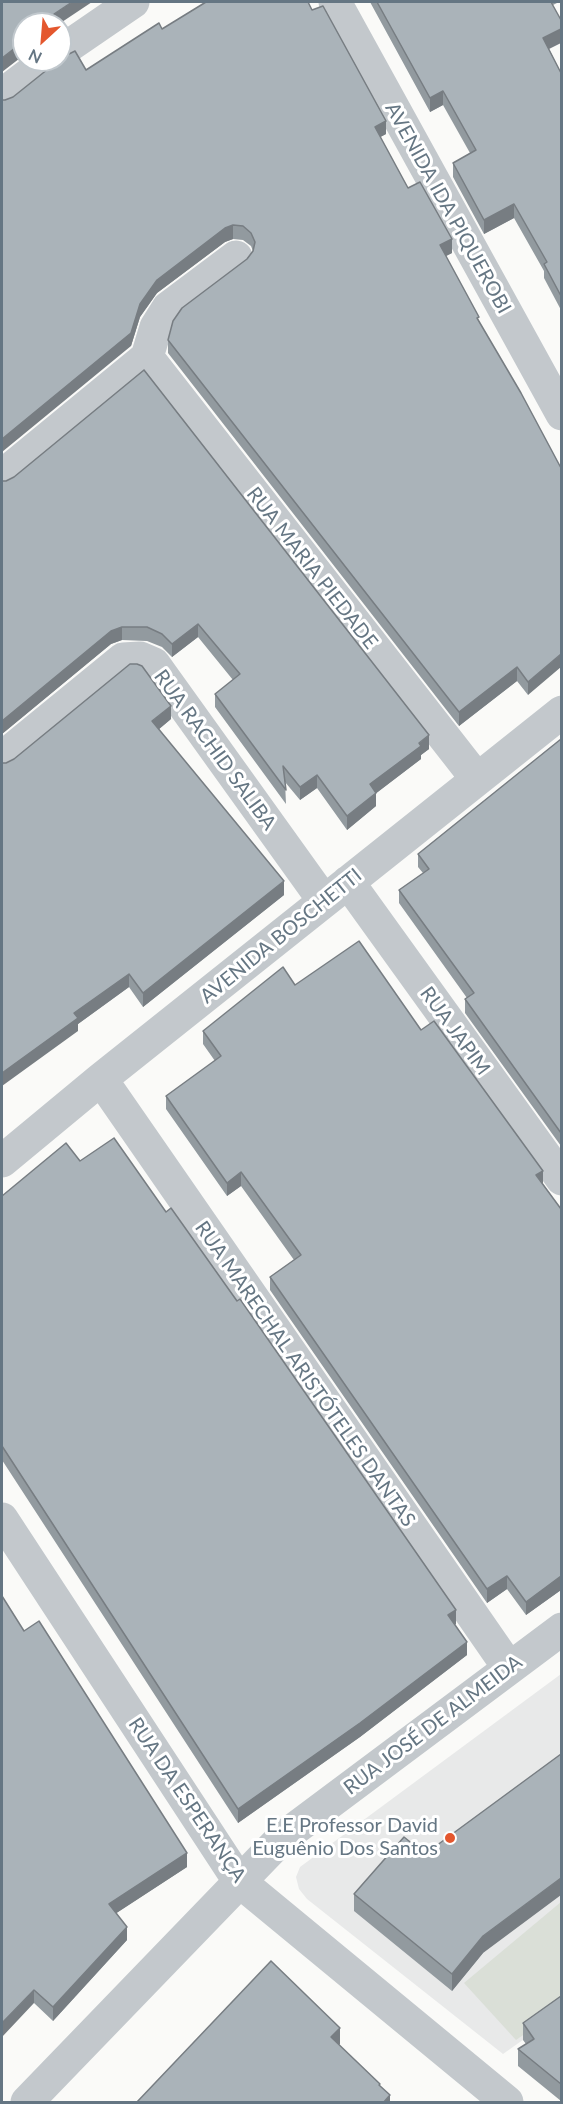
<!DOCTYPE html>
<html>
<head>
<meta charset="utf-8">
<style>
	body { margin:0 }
	#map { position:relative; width:563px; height:2104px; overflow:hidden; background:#fafaf8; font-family:Lato,sans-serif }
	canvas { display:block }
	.frame { position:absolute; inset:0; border:3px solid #657683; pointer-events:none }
	.north { position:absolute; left:12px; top:12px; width:60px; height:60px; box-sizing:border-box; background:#fff; border:2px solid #c1c8cd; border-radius:50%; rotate:206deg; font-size:16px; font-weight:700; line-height:24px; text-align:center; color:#657683 }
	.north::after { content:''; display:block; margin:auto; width:21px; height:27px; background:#e4572e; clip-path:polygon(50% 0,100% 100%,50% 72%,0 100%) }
</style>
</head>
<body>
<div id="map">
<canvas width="563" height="2104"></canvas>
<div class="frame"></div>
<div class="north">N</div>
</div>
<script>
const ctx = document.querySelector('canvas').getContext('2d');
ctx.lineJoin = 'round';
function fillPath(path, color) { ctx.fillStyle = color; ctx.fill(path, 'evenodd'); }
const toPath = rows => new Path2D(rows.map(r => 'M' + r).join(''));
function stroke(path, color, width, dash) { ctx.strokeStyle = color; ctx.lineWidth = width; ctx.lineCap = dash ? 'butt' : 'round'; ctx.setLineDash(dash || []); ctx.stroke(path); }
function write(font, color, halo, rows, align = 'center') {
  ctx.font = font + ' Lato,sans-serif'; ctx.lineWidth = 6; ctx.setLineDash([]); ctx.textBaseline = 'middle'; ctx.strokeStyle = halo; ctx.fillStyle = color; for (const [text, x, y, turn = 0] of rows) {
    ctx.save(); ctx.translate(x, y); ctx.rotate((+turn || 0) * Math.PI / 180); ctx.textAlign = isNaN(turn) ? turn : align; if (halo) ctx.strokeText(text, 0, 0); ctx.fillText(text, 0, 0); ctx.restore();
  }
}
fillPath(toPath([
	[561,1674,561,2013,503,2054,307,1899,299,1889,296,1877,300,1867]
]), '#e8e9e9');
fillPath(toPath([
	[561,1902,561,2009,516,2040,464,1983]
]), '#dadfd7');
stroke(toPath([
	[335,2,562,414],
	[60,52,133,2],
	[2,95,48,60],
	[147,357,477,779],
	[2,476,147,357,156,327,168,308,236,257],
	[2,758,123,659,140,658,154,664,324,901],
	[348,882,562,1179],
	[101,1079,509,1668],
	[2,1161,101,1079,562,712],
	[2,1519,239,1881,507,2102],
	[27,2102,281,1839,562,1629]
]), '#c3c8cc', 33);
fillPath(toPath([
	[370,2,559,2,553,5,549,49,561,73,561,310,544,278,544,271,514,218,484,234,453,177,453,163,470,153,443,105,430,112],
	[162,29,386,134,380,137,408,188,452,253,446,256,479,321,561,468,528,695,517,681,459,726,168,353,168,340,247,259,253,251,251,246,243,240,233,239,225,242,157,293,140,317,131,346,5,100,86,70],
	[2,481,429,749,421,755,421,759,376,793,376,806,347,830,317,788,300,800,285,782,286,804,215,707,215,694,233,680,198,637,172,657,162,647,147,641,122,640,111,644,2,734],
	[171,719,159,729,284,895,143,1007,129,987,78,1024,78,1031,6,763],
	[561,739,561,1146,465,1013,465,999,467,998,399,903,399,890,423,873,418,867,418,854],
	[295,985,421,1030,543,1184,561,1209,561,1590,526,1615,507,1589,487,1603,270,1290,270,1277,294,1260,241,1186,227,1196,166,1109,166,1096,215,1061,203,1044,203,1031],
	[80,1161,456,1624,455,1624,467,1655,360,1737,238,1823,2,1460,2,1196],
	[24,1631,187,1867,116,1913,127,1940,53,2021,34,2003],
	[354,1894,483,1953,452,1991,354,1911],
	[561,1996,561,2101,518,2066,518,2049,526,2044,523,2040,523,2023]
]), '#929a9f');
fillPath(toPath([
	[72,2,92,2,59,24,50,24,54,14],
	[561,29,561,43,543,52,543,38],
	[24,41,24,55,2,72,2,58],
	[443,91,443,105,430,112,430,98],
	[386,121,386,134,375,140,375,127],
	[514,204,514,218,484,234,484,220],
	[233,225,233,239,225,242,157,293,140,317,131,346,2,452,2,439,140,304,157,280,225,228],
	[452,239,452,253,440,259,440,245],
	[198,624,198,637,172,657,172,644],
	[122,627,122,640,111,644,2,734,2,721,111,631],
	[561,654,561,667,528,695,528,682],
	[517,667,517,681,459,726,459,712],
	[171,706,171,719,152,735,152,721],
	[429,735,429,749,421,755,421,759,370,798,370,784],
	[317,775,317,788,300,800,300,787],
	[376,793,376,806,347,830,347,816],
	[284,881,284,895,143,1007,143,993],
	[129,974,129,987,78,1024,78,1031,2,1086,2,1073,74,1013],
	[543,1171,543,1184,536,1175],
	[241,1172,241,1186,227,1196,227,1183],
	[507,1576,507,1589,487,1603,487,1589],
	[561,1576,561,1590,526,1615,526,1602],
	[456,1610,456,1624,448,1629,448,1615],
	[467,1642,467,1655,360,1737,238,1823,238,1809],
	[187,1853,187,1867,109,1918,109,1904],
	[561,1878,561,1895,483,1953,452,1991,452,1974,483,1936],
	[127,1927,127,1940,53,2021,53,2007],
	[34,1990,34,2003,2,2037,2,2023],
	[340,2028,340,2044,331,2054,331,2037],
	[390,2095,390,2103,383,2103]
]), '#777d82');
const building = toPath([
	[2,2,72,2,54,14,56,19,50,24,24,24,24,41,2,58,2,2],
	[206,2,308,2,312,10,323,6,386,121,375,127,408,188,420,182,452,239,440,245,479,317,477,318,521,393,561,468,561,654,528,682,517,667,459,712,168,340,173,321,182,308,247,259,253,251,255,242,251,233,243,226,233,225,225,228,157,280,140,304,131,333,2,439,2,100,5,100,13,97,63,57,75,51,86,70,159,23,162,29,206,2],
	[377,2,551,2,561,20,561,29,543,38,561,73,561,296,544,264,547,262,514,204,484,220,453,163,476,150,443,91,430,98,377,2],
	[144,370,429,735,419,743,421,746,370,784,376,793,347,816,317,775,300,787,283,766,286,790,215,694,240,674,198,624,172,644,162,634,147,627,122,627,111,631,2,721,2,481,6,481,14,477,144,370],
	[130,664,137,664,142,666,171,706,152,721,284,881,143,993,129,974,74,1013,78,1018,2,1073,2,763,6,763,14,759,130,664],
	[561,739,561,1133,465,999,474,993,399,890,429,869,418,854,561,739],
	[359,941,421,1030,434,1021,543,1171,536,1175,561,1209,561,1576,526,1602,507,1576,487,1589,270,1277,301,1255,241,1172,227,1183,166,1096,221,1056,203,1031,283,967,295,985,359,941],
	[114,1138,166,1212,171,1208,237,1301,240,1299,456,1610,448,1615,467,1642,360,1723,238,1809,2,1446,2,1196,66,1143,80,1161,114,1138],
	[2,1596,24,1631,39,1621,187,1853,109,1904,127,1927,53,2007,34,1990,2,2023,2,1596],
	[561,1754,561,1878,483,1936,452,1974,354,1894,404,1837,425,1854,561,1754],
	[271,1961,340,2028,331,2037,380,2084,379,2085,390,2095,383,2103,136,2103,271,1961],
	[561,1996,561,2084,518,2049,534,2039,523,2023,561,1996]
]);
fillPath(building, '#aab3b9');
stroke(building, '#777d82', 1.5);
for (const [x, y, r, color] of [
	[450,1838,6,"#e4572e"]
]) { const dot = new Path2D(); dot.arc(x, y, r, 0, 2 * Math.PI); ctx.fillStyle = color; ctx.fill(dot); stroke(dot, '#fff', 2); }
write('20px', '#657683', '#fff', [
	["AVENIDA IDA PIQUEROBI",448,208,61],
	["RUA MARIA PIEDADE",312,568,52],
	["RUA RACHID SALIBA",215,750,54],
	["AVENIDA BOSCHETTI",281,936,-39],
	["RUA JAPIM",455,1031,54],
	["RUA MARECHAL ARISTÓTELES DANTAS",305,1374,55],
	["RUA JOSÉ DE ALMEIDA",433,1725,-37],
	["RUA DA ESPERANÇA",187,1800,56]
]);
write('20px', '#657683', '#fff', [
	["E.E Professor David",438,1826],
	["Euguênio Dos Santos",438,1849]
], 'right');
</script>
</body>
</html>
